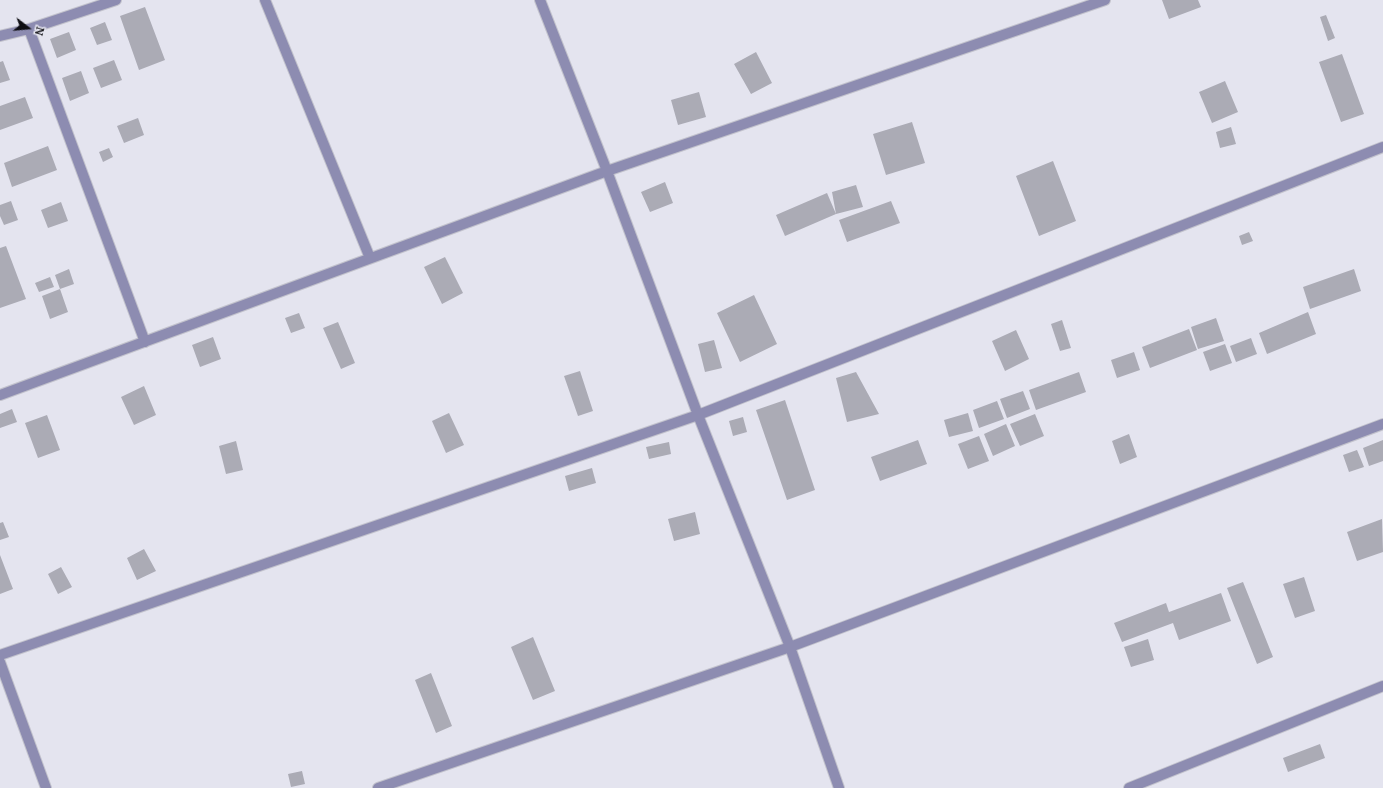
<!DOCTYPE html>
<html>
<head>
<meta charset="utf-8">
<style>
	body { margin:0 }
	#map { position:relative; width:1383px; height:788px; overflow:hidden; background:#e4e4ef; font-family:"PT Serif",serif }
	canvas { display:block }
	.north { position:absolute; left:8px; top:8px; width:40px; height:40px; -webkit-text-stroke:3px #e4e4ef; paint-order:stroke; rotate:106deg; font-size:11px; font-weight:700; line-height:16px; text-align:center; color:#0e0e12 }
	.north::after { content:''; display:block; margin:auto; width:14px; height:18px; background:#0e0e12; clip-path:polygon(50% 0,100% 100%,50% 72%,0 100%) }
</style>
</head>
<body>
<div id="map">
<canvas width="1383" height="788"></canvas>
<div class="north">N</div>
</div>
<script>
const ctx = document.querySelector('canvas').getContext('2d');
ctx.lineJoin = 'round';
function fillPath(path, color) { ctx.fillStyle = color; ctx.fill(path, 'evenodd'); }
const toPath = rows => new Path2D(rows.map(r => 'M' + r).join(''));
function stroke(path, color, width, dash) { ctx.strokeStyle = color; ctx.lineWidth = width; ctx.lineCap = dash ? 'butt' : 'round'; ctx.setLineDash(dash || []); ctx.stroke(path); }
fillPath(toPath([
	[1162,0,1198,0,1201,7,1169,19],
	[145,7,165,60,139,70,120,16],
	[1326,15,1335,38,1328,41,1320,17],
	[105,22,112,40,97,45,90,28],
	[69,32,76,50,57,58,50,39],
	[756,52,772,83,751,94,734,64],
	[1342,54,1364,114,1341,122,1319,62],
	[114,60,122,80,101,88,93,68],
	[3,61,10,80,0,83,0,62],
	[81,71,89,93,70,101,62,78],
	[1225,81,1238,112,1212,123,1199,92],
	[699,92,706,117,678,125,671,100],
	[25,97,33,118,0,130,0,106],
	[138,118,144,135,124,143,117,126],
	[912,122,925,163,886,175,873,134],
	[1231,127,1236,144,1220,148,1216,132],
	[48,146,57,170,12,187,4,163],
	[109,148,113,157,103,162,99,152],
	[1053,161,1076,221,1039,236,1016,176],
	[665,182,673,203,650,212,641,192],
	[856,185,863,207,836,214,832,192],
	[827,193,836,214,785,236,776,215],
	[11,201,18,220,4,225,0,216,0,205],
	[891,201,900,223,847,242,839,220],
	[61,202,68,221,48,228,41,210],
	[1249,232,1253,241,1242,245,1239,236],
	[6,246,26,299,0,308,0,248],
	[445,257,463,293,442,304,424,267],
	[69,269,74,284,60,289,55,275],
	[1354,269,1361,291,1310,309,1303,287],
	[50,277,54,287,39,292,35,283],
	[60,289,68,312,50,319,42,296],
	[754,295,777,344,740,362,717,313],
	[1308,312,1316,334,1267,354,1259,333],
	[299,313,305,328,291,333,285,318],
	[1216,318,1224,341,1198,349,1191,327],
	[1062,320,1071,348,1060,351,1051,324],
	[338,322,355,363,341,369,323,328],
	[1189,329,1197,350,1150,368,1142,347],
	[1016,330,1029,359,1005,371,992,341],
	[213,337,221,359,200,367,192,345],
	[1251,338,1257,354,1236,362,1230,346],
	[714,340,722,368,705,372,698,344],
	[1225,344,1232,363,1210,371,1203,352],
	[1134,352,1140,370,1117,378,1111,360],
	[580,371,593,411,578,416,564,376],
	[856,372,879,414,847,422,836,378],
	[1079,372,1086,392,1036,410,1029,390],
	[144,386,156,415,134,425,121,397],
	[1023,391,1030,409,1007,418,1000,399],
	[785,400,815,490,787,500,756,410],
	[997,401,1004,419,979,428,973,410],
	[12,409,17,422,0,428,0,414],
	[449,413,464,445,446,453,432,421],
	[968,413,973,431,949,437,944,420],
	[1035,414,1044,436,1020,446,1010,424],
	[47,415,60,450,38,458,25,423],
	[743,417,747,432,733,436,729,421],
	[1006,424,1015,446,993,456,984,434],
	[1129,434,1137,457,1120,464,1112,441],
	[979,436,989,461,968,469,958,444],
	[918,440,927,464,880,481,871,457],
	[1383,440,1383,461,1369,466,1363,448],
	[236,441,243,470,226,474,219,446],
	[669,442,671,454,649,459,646,447],
	[1357,450,1364,467,1349,472,1343,455],
	[592,468,596,483,569,491,565,476],
	[695,512,700,534,674,541,668,519],
	[1382,519,1383,552,1357,561,1347,532],
	[3,522,9,537,0,540,0,523],
	[144,549,156,571,137,580,127,558],
	[0,555,13,589,0,594],
	[61,567,72,587,58,594,48,574],
	[1304,577,1315,611,1295,618,1283,584],
	[1243,582,1273,657,1257,664,1227,588],
	[1221,593,1231,621,1179,640,1173,623,1122,642,1114,623,1166,603,1169,612],
	[533,637,555,691,533,700,511,647],
	[1148,639,1154,660,1131,667,1124,647],
	[431,673,452,726,436,733,415,680],
	[1320,744,1325,758,1288,772,1283,758],
	[302,771,305,784,291,787,288,774]
]), '#ababb5');
const street = toPath([
	[265,0,370,258],
	[540,0,607,171,698,415,790,647,839,788],
	[29,29,145,342],
	[0,36,29,29,116,0],
	[0,395,607,171,1105,0],
	[0,655,698,415,1383,147],
	[0,662,46,788],
	[378,788,790,647,1383,424],
	[1129,788,1383,686]
]);
stroke(street, '#c2c2cc', 12);
stroke(street, '#8d8cb1', 10);
</script>
</body>
</html>
